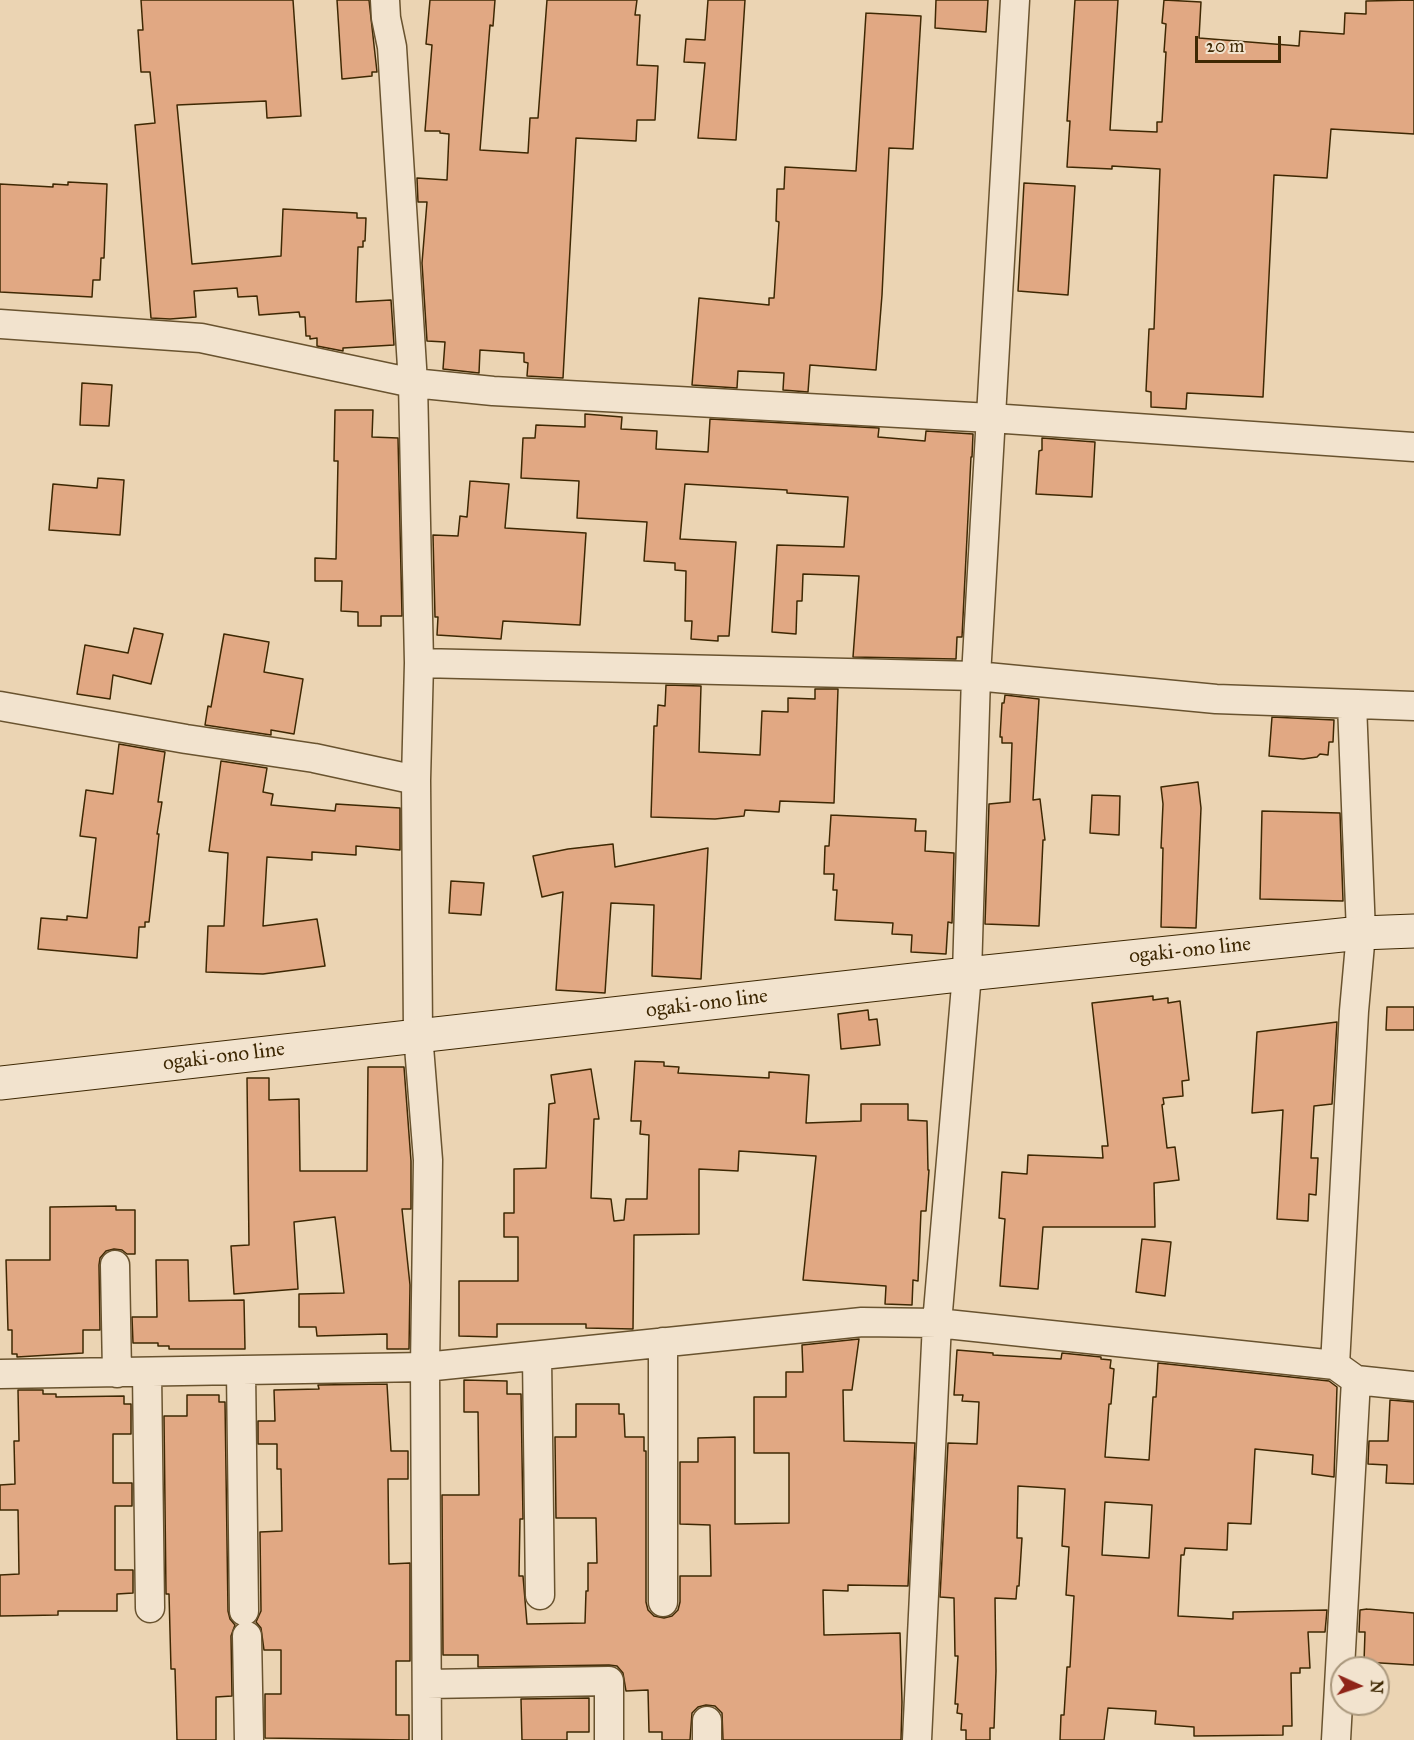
<!DOCTYPE html>
<html>
<head>
<meta charset="utf-8">
<style>
	body { margin:0 }
	#map { position:relative; width:1414px; height:1740px; overflow:hidden; background:#ebd4b3; font-family:"IM FELL Great Primer",serif }
	canvas { display:block }
	.north { position:absolute; left:1330px; top:1656px; width:60px; height:60px; box-sizing:border-box; background:#f2e3ce; border:2px solid #aa987d; border-radius:50%; rotate:93deg; font-size:16px; font-weight:700; line-height:24px; text-align:center; color:#3e2803 }
	.north::after { content:''; display:block; margin:auto; width:21px; height:27px; background:#8f2418; clip-path:polygon(50% 0,100% 100%,50% 72%,0 100%) }
	.scale { position:absolute; left:1195px; top:36px; width:86px; height:27px; box-sizing:border-box; border:3px solid #3e2803; border-top:0; padding-left:8px; font-size:18px; line-height:21px; white-space:nowrap; color:#3e2803; -webkit-text-stroke:4px #f2e3ce; paint-order:stroke }
</style>
</head>
<body>
<div id="map">
<canvas width="1414" height="1740"></canvas>
<div class="north">N</div>
<div class="scale">20 m</div>
</div>
<script>
const ctx = document.querySelector('canvas').getContext('2d');
ctx.lineJoin = 'round';
function fillPath(path, color) { ctx.fillStyle = color; ctx.fill(path, 'evenodd'); }
const toPath = rows => new Path2D(rows.map(r => 'M' + r).join(''));
function stroke(path, color, width, dash) { ctx.strokeStyle = color; ctx.lineWidth = width; ctx.lineCap = dash ? 'butt' : 'round'; ctx.setLineDash(dash || []); ctx.stroke(path); }
function write(font, color, halo, rows, align = 'center') {
  ctx.font = font + ' "IM FELL Great Primer",serif'; ctx.lineWidth = 5; ctx.setLineDash([]); ctx.textBaseline = 'middle'; ctx.strokeStyle = halo; ctx.fillStyle = color; for (const [text, x, y, turn = 0] of rows) {
    ctx.save(); ctx.translate(x, y); ctx.rotate((+turn || 0) * Math.PI / 180); ctx.textAlign = isNaN(turn) ? turn : align; if (halo) ctx.strokeText(text, 0, 0); ctx.fillText(text, 0, 0); ctx.restore();
  }
}
const building = toPath([
	[141,0,293,0,301,116,267,118,266,101,177,105,192,264,281,256,283,209,357,213,357,218,366,218,365,241,363,241,363,247,358,247,356,302,391,300,394,345,343,348,343,351,317,346,317,338,310,339,310,336,306,336,305,317,300,317,299,312,259,315,257,296,238,297,237,288,194,291,196,317,170,319,151,318,135,125,155,123,150,72,141,72,138,30,143,30,141,0],
	[337,0,369,0,377,72,372,72,372,76,342,79,337,0],
	[430,0,495,0,493,26,490,25,480,150,528,153,530,118,538,118,547,0,637,0,635,15,640,15,637,65,658,66,655,120,637,120,636,141,576,138,563,378,527,376,528,363,524,362,524,353,480,350,479,373,443,369,445,342,427,341,422,263,427,202,418,202,417,178,447,180,449,134,440,133,440,131,425,131,432,45,426,44,430,0],
	[708,0,745,0,736,140,698,138,705,63,684,62,686,39,705,40,708,0],
	[936,0,988,0,986,32,935,28,936,0],
	[1075,0,1118,0,1110,130,1157,132,1157,122,1162,122,1166,52,1164,52,1166,24,1162,23,1164,0,1201,2,1199,38,1299,46,1300,31,1344,34,1345,13,1366,14,1366,1,1414,0,1414,134,1331,129,1327,178,1274,175,1263,397,1187,393,1186,409,1151,407,1151,392,1146,391,1149,329,1154,329,1160,169,1112,166,1112,169,1067,167,1070,121,1067,121,1075,0],
	[866,13,921,16,913,149,889,148,882,295,876,370,810,365,808,392,783,390,784,373,738,371,737,388,692,385,699,298,769,305,769,298,774,298,779,222,776,221,777,189,784,189,785,167,856,171,866,13],
	[68,182,107,184,104,258,101,258,100,280,93,280,92,297,0,292,0,184,53,187,53,184,68,185,68,182],
	[1024,183,1075,186,1068,295,1018,291,1024,183],
	[82,383,112,385,109,426,80,425,82,383],
	[335,410,373,410,372,437,398,438,402,616,381,616,381,626,358,626,358,612,341,611,342,581,315,581,315,558,336,559,338,461,334,461,335,410],
	[585,414,622,417,621,429,657,431,656,449,708,452,710,419,879,428,878,437,925,441,926,431,973,434,972,457,971,457,962,637,957,637,956,659,853,657,859,576,803,574,802,601,797,601,796,634,772,632,777,545,844,547,848,497,787,493,787,490,685,484,680,539,736,542,729,636,718,636,718,641,691,639,692,621,685,621,686,571,675,570,675,563,644,561,647,522,577,518,579,481,521,478,523,438,535,438,536,425,585,427,585,414],
	[1042,438,1095,442,1092,497,1036,494,1039,451,1042,450,1042,438],
	[98,478,124,480,120,535,49,530,53,484,97,488,98,478],
	[470,481,509,484,505,528,586,533,580,625,503,621,501,639,437,635,438,617,435,617,433,535,458,536,460,516,467,517,470,481],
	[134,628,163,634,151,684,113,675,110,699,77,694,85,645,128,653,134,628],
	[224,634,269,642,264,672,303,679,294,734,271,730,271,735,205,725,208,706,211,707,224,634],
	[666,685,701,686,699,752,760,755,762,711,788,712,788,698,815,699,815,689,838,689,834,803,780,801,779,812,745,810,744,816,715,819,651,817,654,726,657,726,658,705,665,706,666,685],
	[1005,695,1039,699,1033,800,1040,799,1045,840,1043,840,1039,926,985,924,989,804,1010,802,1012,743,1002,743,1002,737,1000,737,1002,703,1004,703,1005,695],
	[1272,717,1334,720,1333,742,1329,742,1328,755,1320,754,1317,757,1303,759,1269,756,1272,717],
	[119,744,165,752,158,802,162,802,157,834,159,834,149,922,145,922,145,927,139,927,137,958,38,949,41,918,67,920,67,916,87,918,96,838,80,836,86,790,113,794,119,744],
	[221,761,267,768,263,792,273,794,271,805,335,811,336,804,400,808,400,850,356,846,356,855,312,852,312,860,267,857,263,926,317,919,325,966,263,974,206,972,208,926,224,926,228,853,209,851,221,761],
	[1198,782,1201,808,1196,928,1161,927,1163,848,1161,848,1163,804,1161,787,1198,782],
	[1092,795,1120,796,1119,835,1090,833,1092,795],
	[1262,811,1340,813,1343,901,1260,899,1262,811],
	[831,815,916,819,915,831,926,831,925,851,954,853,952,923,948,922,946,954,911,952,912,935,892,934,893,923,835,920,837,890,833,890,834,874,824,874,825,846,829,846,831,815],
	[613,844,615,867,708,848,701,979,652,976,654,905,611,903,605,993,556,990,563,892,542,897,533,856,568,849,613,844],
	[451,881,484,883,481,915,449,913,451,881],
	[1153,996,1153,1000,1168,998,1168,1003,1180,1001,1189,1080,1182,1081,1183,1096,1163,1098,1164,1104,1162,1105,1167,1148,1175,1147,1179,1180,1154,1183,1155,1227,1043,1227,1038,1289,1000,1286,1005,1219,999,1218,1002,1172,1027,1174,1028,1155,1103,1158,1102,1146,1108,1146,1092,1003,1153,996],
	[1387,1007,1414,1007,1414,1030,1386,1030,1387,1007],
	[868,1010,869,1020,877,1019,880,1045,841,1049,838,1014,868,1010],
	[1337,1022,1332,1104,1314,1106,1311,1158,1318,1158,1316,1195,1309,1194,1308,1221,1277,1219,1283,1110,1252,1113,1257,1032,1337,1022],
	[635,1061,664,1062,664,1066,679,1067,678,1073,769,1078,769,1072,809,1075,806,1123,861,1121,861,1104,908,1104,908,1120,927,1121,928,1170,929,1170,926,1211,921,1211,918,1281,913,1280,912,1305,885,1304,886,1286,803,1280,816,1156,739,1151,738,1171,699,1169,699,1234,634,1235,633,1329,586,1328,586,1324,497,1324,497,1337,459,1336,459,1281,518,1281,518,1237,504,1237,504,1213,514,1213,514,1169,546,1168,549,1104,555,1103,551,1075,591,1069,599,1119,594,1119,591,1198,611,1199,614,1221,624,1220,626,1199,647,1199,649,1135,640,1134,641,1121,631,1121,635,1061],
	[368,1067,404,1067,411,1161,411,1209,402,1209,410,1285,409,1349,387,1349,387,1334,317,1336,316,1327,299,1327,299,1294,344,1293,335,1217,294,1222,298,1289,234,1294,231,1246,249,1245,247,1078,269,1078,269,1100,299,1099,300,1171,367,1171,368,1067],
	[116,1206,116,1210,135,1210,135,1254,127,1254,122,1250,114,1249,106,1251,100,1258,99,1265,100,1330,83,1330,83,1353,17,1357,17,1354,12,1354,12,1330,8,1330,6,1260,50,1260,50,1207,116,1206],
	[1142,1239,1171,1242,1165,1296,1136,1292,1142,1239],
	[156,1260,188,1260,189,1301,244,1300,245,1349,169,1349,169,1346,158,1346,158,1343,133,1343,132,1317,157,1317,156,1260],
	[859,1339,852,1390,843,1390,844,1441,915,1443,908,1586,848,1585,848,1591,823,1590,824,1635,900,1633,902,1702,901,1740,723,1740,722,1713,715,1706,706,1705,698,1707,692,1713,690,1740,662,1740,662,1732,649,1732,648,1690,626,1691,623,1673,617,1666,609,1665,478,1667,478,1655,443,1655,442,1495,479,1495,478,1412,464,1412,464,1380,507,1381,507,1394,521,1394,523,1519,520,1519,519,1576,523,1576,527,1624,585,1623,586,1591,588,1591,588,1563,597,1563,596,1518,556,1518,555,1437,576,1437,576,1404,619,1404,619,1414,624,1414,625,1437,644,1437,644,1451,646,1451,646,1602,648,1610,654,1616,664,1618,672,1616,678,1610,680,1602,680,1576,711,1576,710,1525,680,1524,680,1462,698,1462,698,1438,735,1437,735,1524,789,1523,789,1453,754,1453,754,1397,786,1397,786,1372,803,1372,802,1345,859,1339],
	[957,1350,993,1353,993,1355,1061,1359,1062,1353,1101,1357,1101,1359,1111,1360,1110,1368,1114,1369,1111,1404,1109,1404,1105,1457,1149,1460,1153,1397,1156,1397,1158,1363,1329,1381,1337,1387,1334,1477,1312,1474,1313,1455,1255,1449,1251,1524,1228,1523,1227,1550,1185,1548,1184,1555,1181,1555,1178,1616,1233,1619,1233,1612,1327,1610,1325,1632,1308,1632,1310,1668,1300,1668,1300,1673,1291,1673,1292,1726,1283,1726,1283,1735,1194,1736,1194,1727,1155,1724,1156,1711,1108,1708,1104,1740,1060,1740,1061,1715,1064,1715,1067,1667,1070,1667,1074,1596,1066,1595,1069,1547,1062,1546,1065,1489,1018,1486,1017,1538,1022,1538,1019,1586,1017,1586,1016,1599,995,1598,996,1671,994,1728,990,1728,990,1740,966,1740,966,1730,961,1730,962,1714,957,1713,958,1704,955,1704,958,1656,955,1656,954,1598,940,1597,948,1443,977,1444,979,1402,962,1401,963,1395,954,1395,957,1350],
	[1105,1502,1152,1505,1149,1558,1102,1555,1105,1502],
	[387,1384,391,1451,408,1451,408,1479,388,1479,389,1564,410,1563,410,1661,396,1661,396,1715,409,1715,409,1740,265,1738,265,1694,281,1694,281,1650,264,1650,261,1628,256,1622,261,1611,260,1532,282,1531,281,1469,277,1469,277,1444,258,1444,258,1421,275,1421,274,1390,319,1389,318,1385,387,1384],
	[18,1390,43,1390,43,1394,56,1394,56,1397,124,1396,124,1404,131,1404,131,1434,113,1434,113,1483,132,1483,132,1506,115,1506,115,1570,133,1570,133,1593,117,1594,117,1611,58,1611,58,1615,0,1616,0,1575,19,1574,18,1510,0,1510,0,1485,15,1484,14,1441,19,1441,18,1390],
	[187,1395,219,1395,219,1402,225,1402,228,1611,230,1619,235,1625,231,1636,232,1696,216,1697,216,1740,177,1740,175,1669,171,1669,169,1594,166,1594,164,1416,187,1416,187,1395],
	[1390,1400,1414,1402,1414,1484,1386,1483,1387,1465,1368,1464,1369,1441,1388,1441,1390,1400],
	[1367,1609,1414,1613,1414,1665,1364,1662,1365,1632,1359,1632,1360,1610,1367,1609],
	[589,1698,589,1732,567,1732,567,1740,522,1740,521,1699,589,1698]
]);
fillPath(building, '#e1a883');
stroke(building, '#3e2803', 1.5);
const minor = toPath([
	[385,0,386,18,392,47,413,383,419,663,416,780,418,1034,428,1160,425,1367,427,1740],
	[0,324,201,338,413,383,493,391,991,418,1414,447],
	[419,663,976,676,1216,699,1414,706],
	[0,706,186,739,314,758,416,780],
	[115,1265,117,1373],
	[663,1342,663,1602],
	[537,1356,540,1595],
	[1335,1365,1354,1011,1361,933,1352,704],
	[241,1371,244,1611],
	[147,1372,150,1608],
	[0,1374,425,1367,862,1322,937,1323,1335,1365,1356,1380,1414,1386],
	[247,1636,249,1740],
	[427,1684,609,1681,609,1740],
	[707,1721,707,1740],
	[917,1740,937,1323,967,974,976,676,1015,0],
	[1336,1740,1356,1380]
]);
const secondary = toPath([
	[0,1083,967,974,1361,933,1414,931]
]);
stroke(minor, '#69532f', 31);
stroke(secondary, '#3e2803', 35);
stroke(minor, '#f2e3ce', 28);
stroke(secondary, '#f2e3ce', 33);
write('21px', '#3e2803', '#f2e3ce', [
	["ogaki-ono line",1190,951,-6],
	["ogaki-ono line",707,1004,-7],
	["ogaki-ono line",224,1057,-7]
]);
</script>
</body>
</html>
